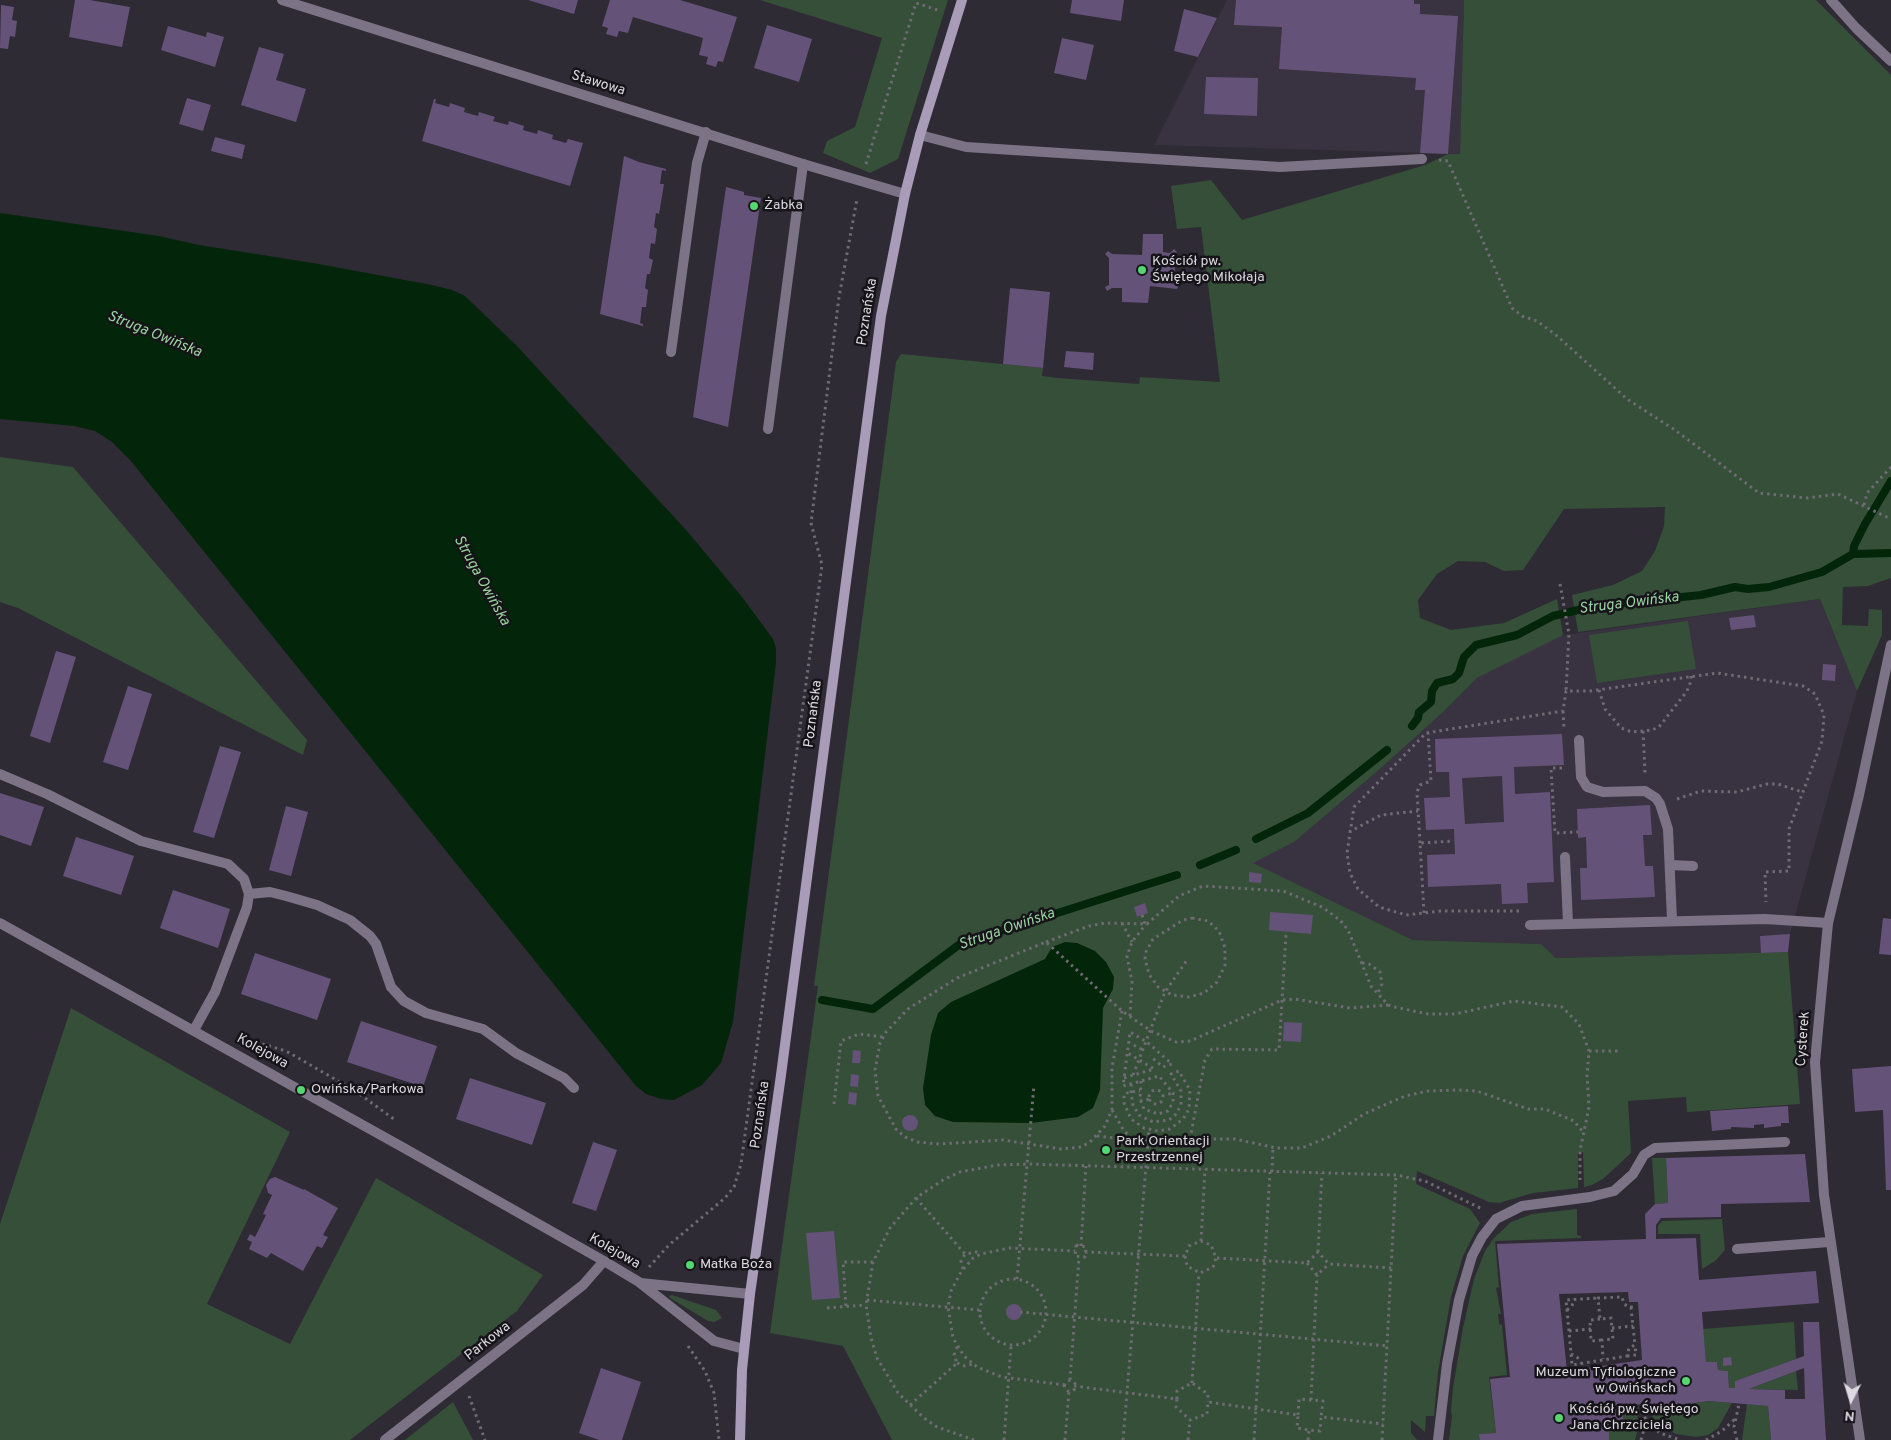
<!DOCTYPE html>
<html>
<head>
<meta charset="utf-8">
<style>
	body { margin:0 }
	#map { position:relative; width:1891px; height:1440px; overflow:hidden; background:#2f2b35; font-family:Overpass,sans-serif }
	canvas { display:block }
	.north { position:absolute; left:1826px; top:1375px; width:50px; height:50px; -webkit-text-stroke:4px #161419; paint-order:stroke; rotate:185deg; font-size:14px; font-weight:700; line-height:20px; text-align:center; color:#dcd9df }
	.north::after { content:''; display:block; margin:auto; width:18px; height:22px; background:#dcd9df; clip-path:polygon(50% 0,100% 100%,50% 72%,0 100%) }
</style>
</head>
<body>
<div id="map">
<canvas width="1891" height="1440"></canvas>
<div class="north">N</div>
</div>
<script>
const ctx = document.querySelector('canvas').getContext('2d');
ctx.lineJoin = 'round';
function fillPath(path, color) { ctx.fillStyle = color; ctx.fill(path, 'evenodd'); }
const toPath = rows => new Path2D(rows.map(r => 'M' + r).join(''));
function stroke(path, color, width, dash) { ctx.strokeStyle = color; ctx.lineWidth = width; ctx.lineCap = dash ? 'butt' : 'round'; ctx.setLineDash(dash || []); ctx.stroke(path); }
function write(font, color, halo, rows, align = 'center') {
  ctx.font = font + ' Overpass,sans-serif'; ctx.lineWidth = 5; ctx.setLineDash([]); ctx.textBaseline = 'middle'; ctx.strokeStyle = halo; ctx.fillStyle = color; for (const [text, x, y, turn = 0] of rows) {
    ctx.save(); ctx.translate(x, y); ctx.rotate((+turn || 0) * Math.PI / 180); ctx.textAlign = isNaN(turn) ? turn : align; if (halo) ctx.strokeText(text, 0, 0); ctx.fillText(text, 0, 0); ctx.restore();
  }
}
fillPath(toPath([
	[1227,0,1464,0,1460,154,1154,145],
	[1820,599,1857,691,1787,945,1788,952,1556,958,1541,944,1413,940,1252,863,1294,842,1380,769,1442,713,1477,678,1558,636]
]), '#393241');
fillPath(toPath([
	[760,0,948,0,898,159,870,173,823,153,827,141,855,127,882,38],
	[1464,0,1816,0,1891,75,1891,578,1868,586,1843,587,1842,625,1868,626,1869,609,1882,610,1882,635,1857,691,1820,599,1578,632,1572,595,1613,585,1642,571,1655,551,1664,526,1665,507,1564,509,1523,570,1504,571,1485,562,1458,561,1437,574,1418,600,1420,618,1451,630,1504,623,1557,599,1563,635,1477,678,1442,713,1380,769,1294,842,1253,863,1413,940,1541,944,1556,958,1788,952,1800,1104,1687,1112,1686,1097,1628,1101,1631,1153,1603,1179,1592,1185,1584,1187,1583,1152,1578,1152,1578,1188,1533,1193,1499,1203,1489,1202,1417,1171,1416,1184,1470,1209,1480,1223,1463,1256,1451,1297,1438,1372,1434,1416,1426,1416,1425,1432,1411,1420,1411,1433,1417,1440,892,1440,843,1346,770,1333,818,986,814,986,896,362,901,354,1043,368,1042,376,1058,378,1139,384,1140,377,1220,382,1201,227,1177,229,1171,186,1211,180,1242,220,1425,165,1448,154,1460,154],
	[0,457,73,467,307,740,303,755,18,608,0,602],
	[1688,621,1696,669,1597,683,1589,635],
	[71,1008,290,1132,207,1304,290,1344,376,1178,543,1275,517,1311,350,1440,0,1440,0,1224],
	[1652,1158,1666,1158,1668,1203,1655,1204],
	[1577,1209,1577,1235,1581,1236,1581,1238,1495,1241,1499,1287,1496,1288,1501,1314,1498,1314,1499,1324,1502,1325,1507,1375,1489,1377,1496,1433,1480,1434,1480,1440,1449,1440,1452,1416,1451,1411,1453,1388,1463,1328,1474,1279,1485,1251,1494,1238,1511,1222,1532,1214],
	[1722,1219,1725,1250,1715,1261,1702,1269,1700,1234,1658,1234,1658,1226,1662,1221],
	[672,1295,716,1310,722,1318,714,1322,708,1321,670,1298,669,1296],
	[1794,1322,1796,1359,1735,1381,1735,1388,1729,1388,1728,1371,1718,1370,1717,1362,1706,1362,1703,1329],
	[1796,1371,1798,1390,1749,1389],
	[1709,1401,1732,1403,1718,1428,1708,1435,1696,1437,1676,1434,1663,1427,1653,1418,1650,1409],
	[453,1402,473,1440,405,1440],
	[1637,1404,1638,1428,1635,1440,1609,1440,1609,1426,1624,1424,1622,1407],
	[1747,1404,1768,1406,1771,1440,1742,1440]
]), '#354f38');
fillPath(toPath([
	[0,213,159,236,199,245,313,263,432,285,452,290,465,296,517,346,687,531,742,597,773,639,776,648,776,663,733,1022,721,1063,702,1085,674,1100,661,1099,646,1094,636,1086,130,460,112,442,95,431,74,426,0,419],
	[1065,942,1077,943,1095,951,1106,962,1114,977,1113,989,1103,1008,1100,1090,1093,1108,1078,1117,1031,1123,953,1122,935,1116,925,1105,923,1088,931,1035,938,1013,951,1002,1045,959,1052,947]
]), '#03260b');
stroke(toPath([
	[1853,554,1854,546,1865,524,1891,481],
	[1412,726,1418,718,1419,712,1431,702,1432,691,1437,683,1453,679,1459,673,1464,657,1476,645,1517,635,1553,616,1595,606,1701,595,1735,587,1748,589,1769,587,1822,572,1853,554,1891,553],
	[1256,839,1308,813,1387,750],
	[1200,865,1236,850],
	[822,1000,873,1009,960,944,1177,875]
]), '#03260b', 8);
fillPath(toPath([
	[75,0,90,0,130,7,122,47,69,37],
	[528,0,578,0,574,14],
	[610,0,680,0,737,17,723,62,718,61,716,67,706,64,708,57,699,55,703,38,633,17,628,33,619,31,617,37,606,34,608,28,602,26],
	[1072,0,1124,0,1121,21,1070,13],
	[1236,0,1414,0,1414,4,1420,4,1420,14,1458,16,1448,154,1420,153,1425,90,1415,90,1416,78,1279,69,1282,27,1234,25],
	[1,5,14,7,12,20,17,21,15,37,10,36,8,49,0,48],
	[1184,9,1217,18,1198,57,1174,51],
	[767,25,812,39,799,82,754,68],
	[168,26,206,37,207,32,224,37,215,67,161,50],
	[1062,38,1094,45,1086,80,1054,73],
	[259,47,284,54,276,80,306,89,296,122,241,105],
	[1206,77,1258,78,1257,116,1204,114],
	[187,98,211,105,203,131,179,124],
	[434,99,436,99,435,103,449,107,450,103,465,108,464,112,478,116,479,112,495,117,493,121,508,125,509,121,524,126,523,130,537,134,538,130,553,135,552,139,566,143,568,139,583,143,570,186,422,141],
	[215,137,245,145,242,159,211,151],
	[624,156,639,162,666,169,666,171,662,170,660,184,664,184,659,214,656,213,654,227,657,229,655,244,651,243,649,258,653,260,650,274,647,274,645,288,648,290,646,307,642,307,640,323,643,324,643,326,600,314],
	[726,187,744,192,744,195,761,198,728,427,693,417],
	[1143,234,1163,234,1163,252,1170,253,1174,249,1177,252,1174,257,1176,283,1179,285,1177,289,1150,286,1148,303,1122,302,1122,288,1112,288,1107,291,1105,287,1109,285,1109,258,1105,254,1108,251,1112,254,1142,255],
	[1010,288,1050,292,1043,368,1003,364],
	[1066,351,1094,353,1093,370,1064,367],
	[1754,615,1756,627,1731,630,1729,618],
	[56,651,76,657,50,743,30,736],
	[1823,664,1836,665,1835,681,1822,680],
	[128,686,152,694,128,770,103,762],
	[1562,734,1564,765,1514,767,1515,794,1550,792,1554,882,1527,883,1528,903,1502,904,1501,884,1428,887,1427,855,1455,854,1454,829,1426,830,1424,798,1450,797,1449,772,1436,772,1435,739],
	[1502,776,1504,822,1465,824,1462,778],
	[220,746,241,752,214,838,193,832],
	[0,793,44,807,31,846,0,835],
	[1650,805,1652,835,1643,835,1645,866,1653,866,1655,897,1581,900,1580,868,1587,868,1586,837,1578,838,1577,809],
	[286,806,308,812,291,876,269,870],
	[76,837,134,856,121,895,63,876],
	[1249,872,1262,874,1261,883,1249,882],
	[173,890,230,909,218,948,160,928],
	[1145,903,1148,913,1137,917,1134,907],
	[1270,912,1313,915,1311,934,1269,930],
	[1883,918,1891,919,1891,955,1879,954],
	[1790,934,1788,952,1761,953,1760,936],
	[255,953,331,979,317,1020,241,994],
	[361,1021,437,1046,423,1087,347,1062],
	[1284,1022,1302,1023,1301,1042,1283,1041],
	[853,1050,861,1051,860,1063,852,1063],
	[1891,1066,1891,1190,1886,1190,1883,1110,1855,1112,1852,1069],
	[851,1074,859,1075,858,1087,850,1086],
	[470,1078,546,1103,532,1145,456,1119],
	[849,1092,857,1093,856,1105,848,1104],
	[1788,1106,1789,1123,1781,1123,1781,1126,1764,1128,1764,1124,1754,1125,1754,1128,1731,1127,1731,1129,1712,1131,1710,1111],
	'902 1123a8 8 0 1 1 16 0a8 8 0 1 1-16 0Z',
	[593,1142,617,1150,596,1211,572,1203],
	[1805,1154,1810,1202,1721,1204,1721,1217,1661,1218,1656,1225,1656,1239,1696,1238,1699,1280,1816,1271,1819,1303,1702,1312,1706,1362,1717,1362,1718,1370,1728,1371,1729,1388,1735,1388,1735,1381,1804,1356,1803,1322,1819,1322,1826,1440,1771,1440,1768,1406,1709,1401,1650,1409,1649,1403,1622,1407,1624,1424,1609,1426,1609,1440,1480,1440,1479,1434,1496,1433,1490,1379,1510,1377,1497,1244,1646,1239,1645,1214,1655,1204,1668,1203,1666,1158],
	[1628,1292,1629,1302,1638,1302,1642,1360,1567,1371,1559,1294],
	[1804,1368,1805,1399,1785,1399,1785,1390,1749,1389],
	[275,1177,304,1190,304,1189,338,1208,323,1235,328,1237,322,1248,317,1246,303,1271,271,1253,267,1258,249,1249,252,1242,247,1240,250,1234,255,1237,266,1215,263,1214,272,1195,268,1193,266,1185,270,1179],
	[834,1231,840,1298,812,1300,806,1233],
	'1006 1312a8 8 0 1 1 16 0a8 8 0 1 1-16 0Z',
	[1731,1357,1732,1365,1723,1366,1723,1358],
	[601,1368,641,1382,622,1440,599,1440,579,1433]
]), '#645278');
stroke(toPath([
	[1439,160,1448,161,1512,308,1522,316,1537,321,1556,335,1627,399,1675,430,1759,493,1807,498,1838,494,1891,519],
	[866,164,916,3,941,11],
	[1864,505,1867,493,1891,467],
	[1560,584,1569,634,1566,691],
	[1599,690,1605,709,1621,728,1632,732,1652,730,1659,727,1687,691,1691,681,1691,676],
	[1563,711,1564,728],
	[1643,731,1645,773],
	[1562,768,1551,768,1555,833,1578,832],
	[1677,799,1701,791,1737,792,1767,784,1778,784,1802,792],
	[1349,832,1381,815,1418,811],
	[1420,843,1417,792,1420,785,1431,781,1428,733],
	[1519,911,1440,911,1406,915,1379,907,1358,889,1350,873,1347,853,1354,807,1426,733,1563,711,1566,691,1590,691,1717,673,1803,686,1815,694,1824,715,1822,741,1789,829,1789,871,1765,872,1766,902],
	[1424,913,1420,843,1454,841],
	[1142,915,1145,924],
	[1192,918,1208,921,1219,931,1225,948,1225,965,1217,982,1204,993,1189,997,1172,995,1158,987,1149,974,1145,959,1146,952,1153,939,1183,920,1192,918],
	[1122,923,1132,942],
	[1046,942,1089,926,1105,923,1147,924,1179,896,1203,886,1283,891,1322,907,1340,920,1348,930,1371,986,1388,1005,1394,1007,1428,1014,1455,1014,1514,1001,1562,1007,1579,1024,1589,1051,1587,1075,1589,1107,1580,1151,1580,1180],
	[1362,963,1369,964,1380,972,1382,984,1377,995],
	[1122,1011,1112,1068,1112,1109,1105,1126,1090,1142,1081,1147,1061,1149,1003,1140,939,1144,917,1142,905,1137,896,1129,878,1096,875,1070,880,1043,886,1032,908,1009,957,978,1046,942,1122,1011,1151,1031,1176,1042,1190,1041,1282,1000,1295,999,1350,1008,1388,1005],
	[1130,1016,1132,982,1127,956,1132,942,1146,924],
	[256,1042,286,1051,354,1090,395,1120],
	[1128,1042,1143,1050],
	[1589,1051,1619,1051],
	[1133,1075,1165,992,1187,960],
	[1124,1078,1154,1069,1126,1052],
	[1141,1081,1140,1099,1144,1109,1158,1114,1168,1111,1173,1102,1173,1093,1159,1076,1123,1086,1130,1032,1147,1042,1172,1064,1163,1067,1150,1056],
	[1131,1084,1131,1092,1132,1099,1133,1105,1139,1115,1153,1122,1169,1120,1176,1114,1181,1105,1181,1091,1171,1074,1179,1071,1190,1090,1189,1109,1183,1119,1170,1129,1158,1131,1144,1128,1131,1119,1124,1103,1124,1094,1131,1092,1140,1091],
	'1149 1097a7 7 0 1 1 14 0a7 7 0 1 1-14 0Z',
	[1162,1096,1173,1093],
	[1140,1101,1150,1099],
	[834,1104,841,1041,859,1034,883,1037],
	[1112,1110,1124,1131,1133,1139],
	[1097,1136,1153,1142,1190,1139,1235,1139,1276,1148,1302,1148,1331,1136,1364,1114,1405,1096,1428,1091,1458,1090,1477,1091,1528,1109,1545,1109,1574,1121,1583,1132],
	[1190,1139,1205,1060,1212,1049,1279,1050,1286,935],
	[1146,1141,1150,1130],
	[1272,1172,1273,1147],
	[916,1198,965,1254,977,1252,981,1254],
	[1201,1241,1205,1169],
	[1076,1245,1086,1247,1085,1257,1075,1256,1076,1245],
	[1081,1246,1086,1166],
	[1085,1252,1185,1256,1189,1246,1201,1241,1211,1245,1216,1258,1307,1263,1318,1252,1329,1264,1391,1268],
	[1318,1252,1322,1173],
	[1185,1256,1187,1266,1200,1273,1213,1267,1216,1258],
	[1307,1263,1317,1275,1329,1264],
	[649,1267,669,1245,725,1198,734,1187,741,1164,822,565,811,523,839,297,857,199],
	[963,1269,961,1261,965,1254],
	'980 1312a33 33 0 1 1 66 0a33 33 0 1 1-66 0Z',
	[1017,1279,1034,1085],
	[867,1300,979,1310],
	[846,1306,843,1262,873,1262],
	[827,1308,866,1305],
	[1631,1308,1633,1302],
	[1567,1310,1572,1306,1574,1299],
	[1020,1312,1387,1346],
	[1600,1319,1590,1320,1591,1341,1602,1340],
	[1612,1328,1633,1326],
	[1591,1329,1569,1331,1572,1365,1627,1356,1629,1348,1635,1345,1631,1308,1624,1304,1622,1297,1598,1298,1600,1319,1611,1318,1613,1339,1602,1340,1603,1359],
	[1569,1331,1566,1300,1598,1298],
	[688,1346,705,1371,714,1393,719,1440],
	[1571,1354,1577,1357,1581,1363],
	[1627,1356,1636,1355,1635,1345],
	[957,1363,965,1366,973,1364],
	[1070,1380,1079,1257],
	'1064.5 1386a5.5 5.5 0 1 1 11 0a5.5 5.5 0 1 1-11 0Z',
	[1192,1383,1199,1273],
	[1065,1385,1002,1377,977,1367,964,1356,953,1338,948,1307,951,1291,961,1272,973,1258,981,1254,1009,1248,1075,1251],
	[1074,1386,1177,1399,1176,1407,1190,1420,1207,1414,1208,1402,1298,1415,1297,1428,1309,1430,1320,1431,1321,1417,1383,1424],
	[469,1396,485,1440],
	[1177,1399,1177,1391,1192,1383,1208,1394,1208,1402],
	[1311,1400,1317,1275],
	[1642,1404,1646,1422,1660,1433,1680,1440],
	[910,1405,957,1363,954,1355,957,1347],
	[1298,1415,1299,1399,1323,1401,1321,1417],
	[974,1440,937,1427,924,1418,898,1393,877,1358,871,1338,866,1305,873,1262,890,1228,916,1198,943,1180,960,1172,998,1165,1028,1164,1396,1175,1425,1181,1482,1209],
	[1004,1440,1011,1346],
	[1065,1440,1069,1391],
	[1123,1440,1148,1142],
	[1188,1440,1190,1420],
	[1254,1440,1270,1172],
	[1308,1440,1309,1430],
	[1382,1440,1396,1175],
	[1641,1440,1646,1422],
	[1706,1440,1722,1431,1735,1419],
	[1737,1440,1734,1427,1739,1404]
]), '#6e6b73', 3, [2.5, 4]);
stroke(toPath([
	[920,135,966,147,1280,167,1422,159],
	[671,352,697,163,706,132],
	[768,429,803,164],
	[1579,740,1581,777,1587,787,1603,792,1645,791,1656,798,1660,804,1668,829,1672,920],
	[0,774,47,794,141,841,228,864,244,879,249,894,247,907,215,992,194,1030],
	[1565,857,1568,923],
	[1670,865,1693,866],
	[249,894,270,892,286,896,317,905,350,920,370,936,376,944,391,987,404,1001,426,1013,483,1029,516,1053,564,1078,574,1088],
	[1530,925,1765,919,1828,923],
	[1737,1249,1829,1242],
	[1438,1440,1447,1364,1459,1300,1472,1256,1482,1237,1496,1219,1522,1206,1590,1197,1614,1191,1633,1174,1644,1155,1655,1148,1785,1142]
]), '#7c7486', 10);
stroke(toPath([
	[282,0,803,164,905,194],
	[1831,0,1856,28,1891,61],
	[0,923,404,1148,604,1261,639,1282,714,1341,744,1349],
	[640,1283,750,1294],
	[385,1440,583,1285,604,1261],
	[1860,1440,1824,1195,1815,1062,1828,923,1859,795,1891,645]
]), '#7c7486', 10);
stroke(toPath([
	[740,1440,742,1370,750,1294,781,1075,881,316,905,194,920,135,962,0]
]), '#a89cb8', 10);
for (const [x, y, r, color] of [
	[754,206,5,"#55d671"],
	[1142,270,5,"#55d671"],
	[301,1090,5,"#55d671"],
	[1106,1150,5,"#55d671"],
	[690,1265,5,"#55d671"],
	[1686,1381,5,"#55d671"],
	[1559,1418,5,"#55d671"]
]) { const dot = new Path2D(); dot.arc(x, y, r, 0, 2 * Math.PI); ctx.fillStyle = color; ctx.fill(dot); stroke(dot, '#161419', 2); }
write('14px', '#dcd9df', '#161419', [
	["Stawowa",598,84,17],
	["Poznańska",868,312,-81],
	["Poznańska",814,714,-83],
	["Cysterek",1804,1039,-86],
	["Kolejowa",262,1052,29],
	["Poznańska",761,1115,-82],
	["Kolejowa",614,1252,30],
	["Parkowa",488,1342,-38]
]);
write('14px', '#dcd9df', '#161419', [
	["Żabka",764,206],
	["Kościół pw.",1152,262],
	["Świętego Mikołaja",1152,278],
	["Owińska/Parkowa",311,1090],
	["Park Orientacji",1116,1142],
	["Przestrzennej",1116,1158],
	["Matka Boża",700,1265],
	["Muzeum Tyflologiczne",1676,1373,"right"],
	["w Owińskach",1676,1389,"right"],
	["Kościół pw. Świętego",1569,1410],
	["Jana Chrzciciela",1569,1426]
], 'left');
write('italic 15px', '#9ad4a1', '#161419', [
	["Struga Owińska",154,335,22],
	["Struga Owińska",481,581,61],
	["Struga Owińska",1629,604,-7],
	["Struga Owińska",1007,930,-19]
]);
</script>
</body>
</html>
